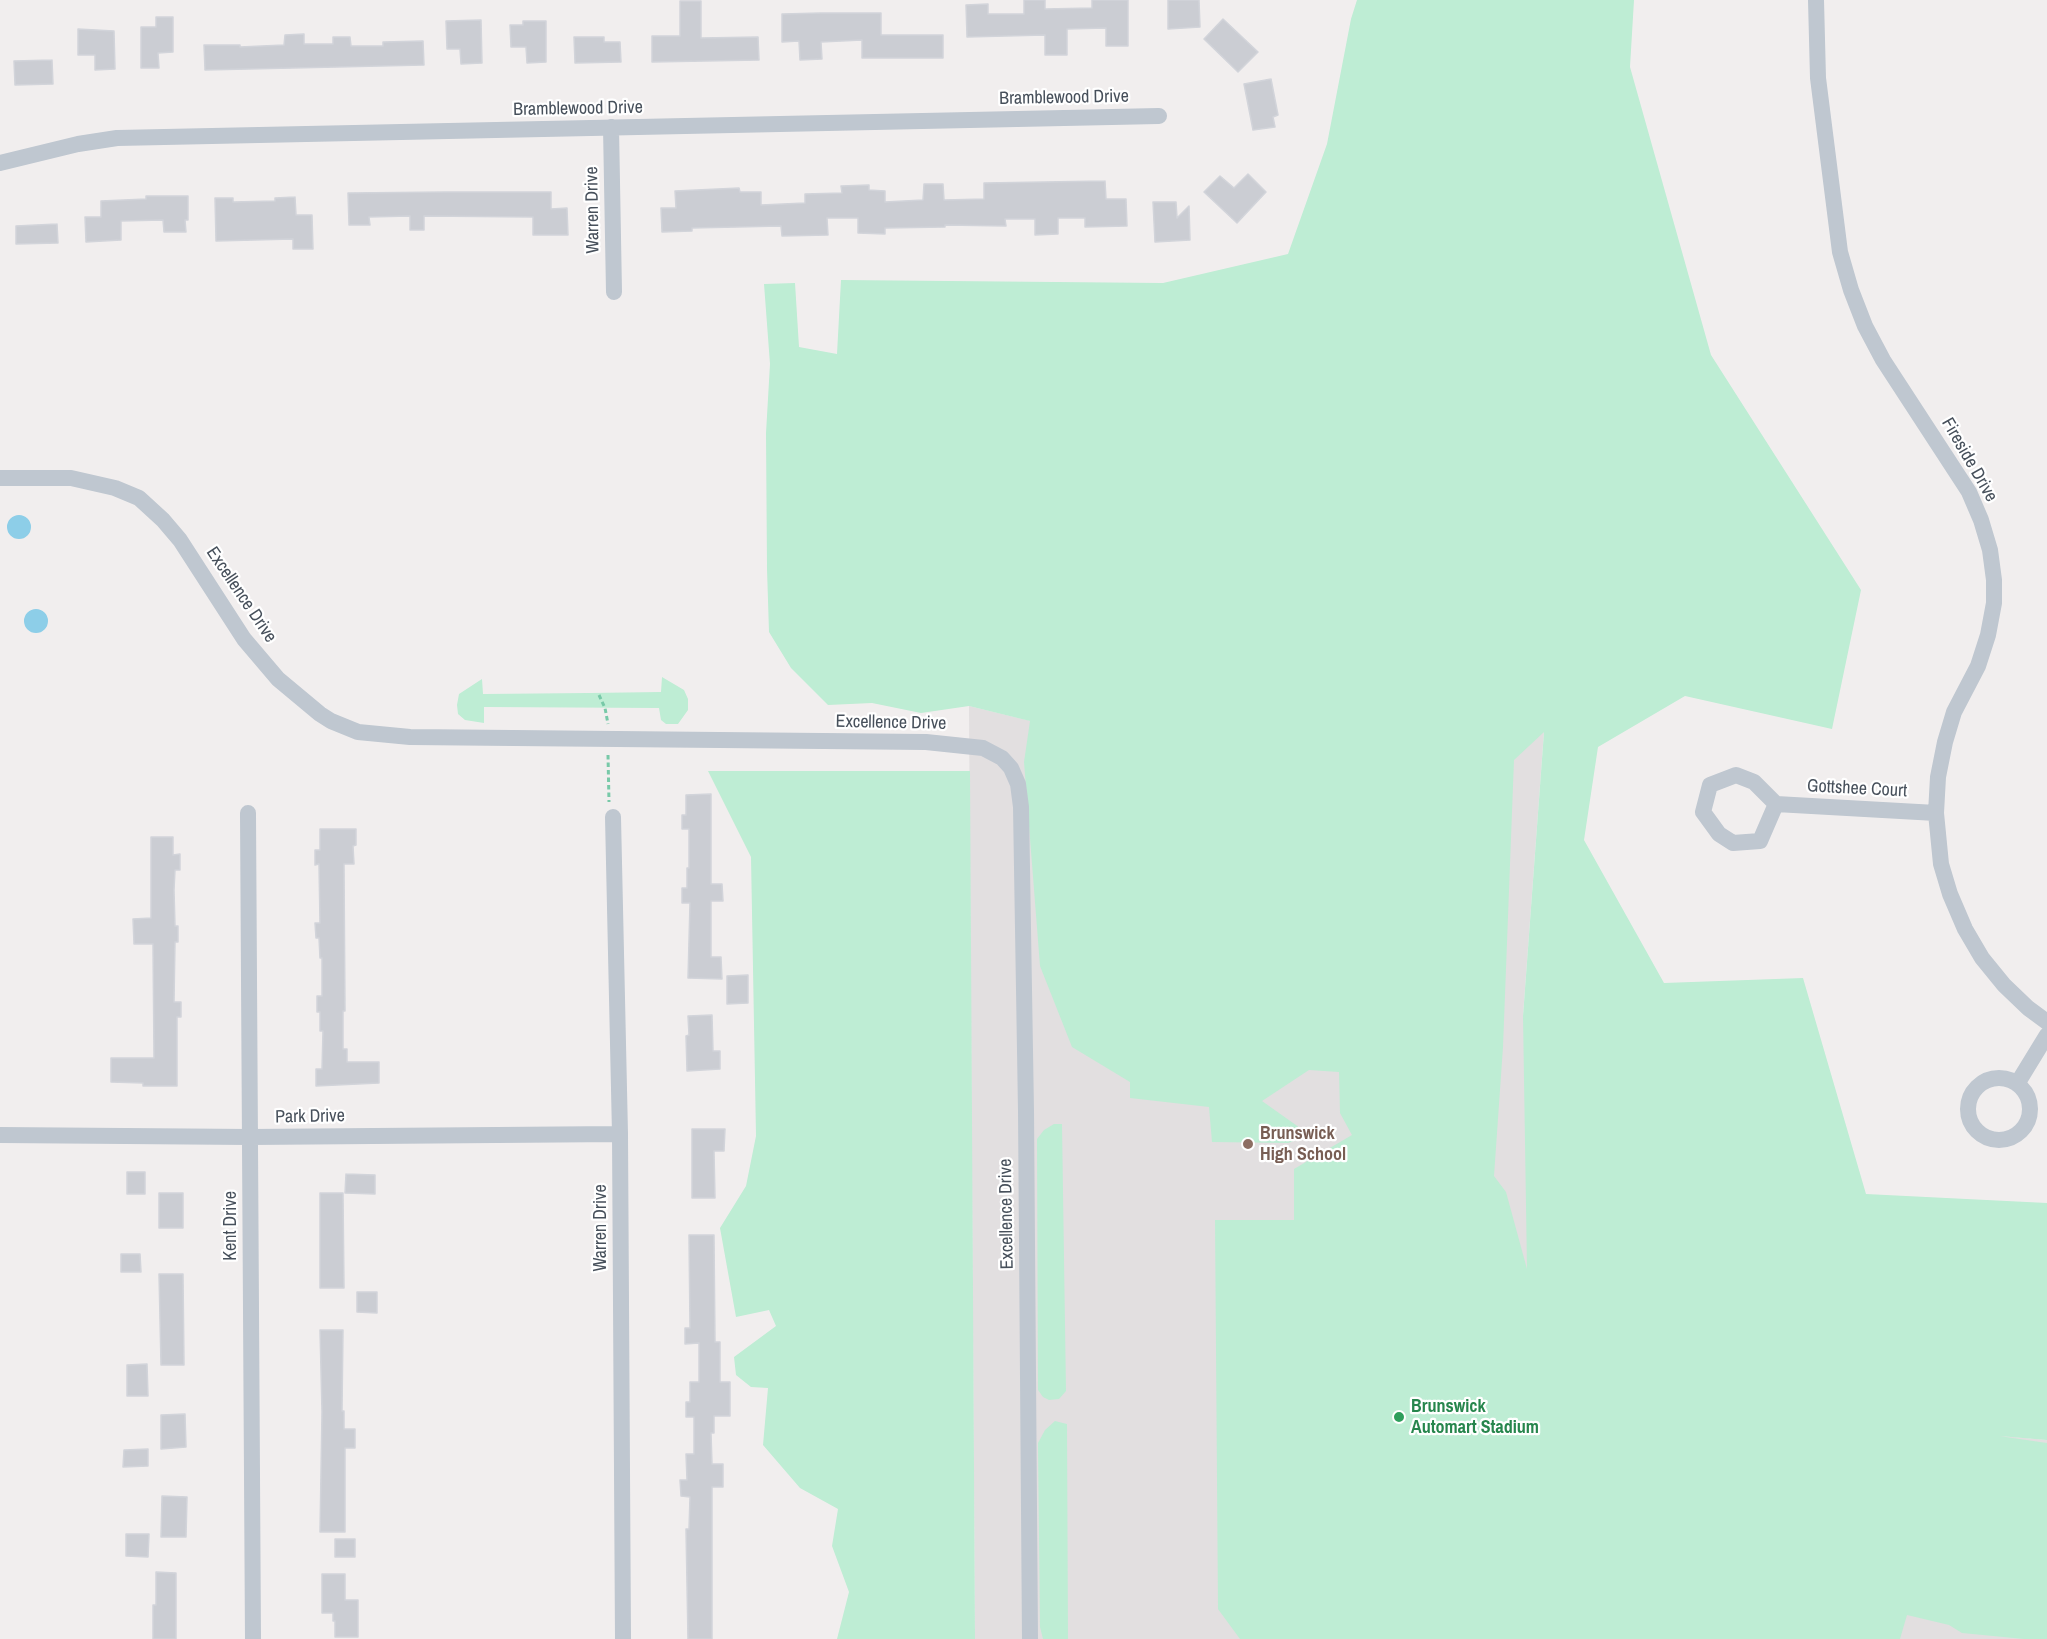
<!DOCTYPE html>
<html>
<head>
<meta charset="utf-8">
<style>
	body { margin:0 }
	canvas { display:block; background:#f1eeee }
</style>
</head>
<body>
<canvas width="2047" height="1639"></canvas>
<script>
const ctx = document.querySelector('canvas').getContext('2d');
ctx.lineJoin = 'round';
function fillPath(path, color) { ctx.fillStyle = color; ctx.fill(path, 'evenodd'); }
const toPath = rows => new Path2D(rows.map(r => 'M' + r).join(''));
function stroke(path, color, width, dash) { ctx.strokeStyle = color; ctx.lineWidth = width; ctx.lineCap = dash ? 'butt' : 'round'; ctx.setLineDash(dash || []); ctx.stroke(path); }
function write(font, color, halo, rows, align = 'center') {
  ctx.font = font + ' "Archivo Narrow",sans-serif'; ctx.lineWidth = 4.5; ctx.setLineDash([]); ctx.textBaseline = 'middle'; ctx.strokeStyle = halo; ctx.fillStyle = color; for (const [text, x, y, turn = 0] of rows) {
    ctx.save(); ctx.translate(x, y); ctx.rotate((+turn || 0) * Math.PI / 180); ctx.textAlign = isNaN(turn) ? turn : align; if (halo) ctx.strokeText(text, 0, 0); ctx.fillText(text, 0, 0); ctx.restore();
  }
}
fillPath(toPath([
	[969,706,1031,721,1544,731,1523,1015,1579,1278,1747,1382,1811,1419,2047,1440,2047,1639,975,1639]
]), '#e2dfe0');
fillPath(toPath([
	[1357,0,1634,0,1630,67,1711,355,1861,590,1832,729,1685,696,1598,747,1584,840,1664,983,1803,978,1866,1194,2047,1203,2047,1440,1999,1436,2047,1443,2047,1639,2024,1639,1962,1633,1949,1625,1907,1615,1900,1639,1240,1639,1218,1609,1215,1220,1294,1220,1294,1169,1352,1135,1340,1113,1339,1072,1309,1070,1262,1101,1310,1135,1288,1143,1212,1142,1209,1107,1130,1098,1130,1082,1072,1047,1040,966,1024,762,1030,721,969,706,921,713,872,703,828,705,791,668,769,632,767,569,766,433,770,364,764,284,795,283,799,347,837,354,841,280,1163,283,1288,254,1327,144,1351,19],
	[1544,732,1523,1016,1527,1269,1506,1192,1494,1176,1503,1047,1514,760],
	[662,677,684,690,688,699,688,710,678,724,666,724,661,720,659,708,484,707,484,723,465,720,458,714,457,705,459,694,482,679,483,694,589,693,661,692],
	[708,771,970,771,975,1639,837,1639,849,1592,832,1546,838,1509,800,1488,763,1445,768,1388,751,1387,736,1375,734,1357,776,1326,769,1310,736,1317,720,1228,746,1186,756,1136,751,857],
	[1054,1124,1062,1124,1066,1391,1059,1399,1049,1400,1043,1397,1038,1390,1037,1139,1044,1130],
	[1055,1421,1067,1424,1068,1639,1043,1639,1040,1627,1038,1443,1045,1430]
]), '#beedd4');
fillPath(toPath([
	'7 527a12 12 0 1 1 24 0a12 12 0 1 1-24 0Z',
	'24 621a12 12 0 1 1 24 0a12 12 0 1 1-24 0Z'
]), '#8dcee8');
const building = toPath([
	[1024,0,1045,0,1045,9,1092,8,1092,0,1128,0,1128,46,1106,46,1106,28,1067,29,1067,55,1045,55,1045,35,967,37,966,5,988,4,988,14,1024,14,1024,0],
	[1168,0,1199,0,1200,27,1168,29,1168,0],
	[680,1,701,1,701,38,758,37,759,60,652,62,652,36,680,36,680,1],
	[821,13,881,13,881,35,943,35,943,58,862,58,862,40,821,42,822,59,800,60,799,41,782,42,782,14,821,13],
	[156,17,173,17,173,52,158,53,159,68,141,68,141,27,156,27,156,17],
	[1223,19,1258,52,1238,72,1204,39,1223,19],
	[481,20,482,63,461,64,460,49,447,49,446,21,481,20],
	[523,21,546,21,546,62,527,63,526,47,511,47,510,25,523,25,523,21],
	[78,29,114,31,115,69,95,70,95,55,78,55,78,29],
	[304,34,304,44,333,44,333,37,350,37,351,46,383,46,383,42,423,41,424,65,205,70,204,45,240,45,240,47,284,45,285,35,304,34],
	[574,37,604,37,604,42,620,42,621,62,575,63,574,37],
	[52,60,53,84,15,85,14,61,52,60],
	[1271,79,1278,115,1273,117,1275,127,1253,130,1244,84,1271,79],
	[1248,174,1266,192,1237,223,1204,192,1220,176,1234,188,1248,174],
	[1105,181,1106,199,1126,199,1127,226,1085,227,1085,218,1058,218,1058,234,1035,235,1035,219,1005,219,1006,226,945,225,945,227,885,228,885,234,858,233,858,218,827,218,828,235,782,236,781,226,692,228,692,231,662,232,661,208,676,208,675,191,739,188,740,192,761,192,761,205,805,203,805,194,842,193,841,186,869,185,869,190,885,191,885,202,923,200,924,184,943,184,944,200,984,199,984,183,1105,181],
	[447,192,551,192,551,209,567,208,568,235,533,235,533,217,424,216,424,230,410,230,410,216,369,217,370,225,349,225,348,193,447,192],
	[146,196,188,196,188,220,185,220,186,232,164,232,163,220,121,221,121,240,86,242,85,217,101,217,101,201,146,199,146,196],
	[295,197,296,215,312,215,313,249,293,249,293,239,216,241,215,198,233,198,233,202,275,201,275,198,295,197],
	[1153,202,1176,202,1177,218,1189,206,1190,240,1155,242,1153,202],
	[57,224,58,243,16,244,16,226,57,224],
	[711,794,711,884,722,884,723,901,711,901,711,957,721,957,722,979,688,978,690,903,682,903,682,888,687,888,687,868,689,868,689,829,682,829,682,815,686,815,686,795,711,794],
	[320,829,356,829,356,845,353,846,354,864,344,864,345,1011,343,1011,343,1049,347,1049,347,1062,379,1062,379,1083,316,1086,316,1069,322,1069,323,1031,320,1031,320,1012,317,1012,317,996,322,996,322,958,320,958,319,938,316,938,315,923,320,923,319,864,315,865,315,850,320,850,320,829],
	[151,837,173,837,173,855,180,854,180,870,175,870,174,890,175,926,178,926,178,942,175,942,174,1002,181,1002,181,1017,177,1017,177,1086,143,1086,143,1083,111,1082,111,1058,154,1058,153,944,134,944,133,919,151,918,151,837],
	[748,975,748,1003,727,1004,727,976,748,975],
	[712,1015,713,1051,720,1051,720,1069,687,1071,686,1036,689,1035,688,1016,712,1015],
	[692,1129,725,1129,724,1151,714,1151,715,1198,692,1198,692,1129],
	[127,1172,145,1172,145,1194,127,1194,127,1172],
	[346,1174,375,1175,375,1194,345,1193,346,1174],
	[159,1193,183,1193,183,1228,159,1228,159,1193],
	[320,1193,343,1193,344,1288,320,1288,320,1193],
	[689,1235,714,1235,715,1342,720,1342,720,1382,730,1382,730,1416,714,1416,714,1433,711,1433,712,1464,723,1464,723,1487,712,1487,712,1639,688,1639,686,1529,689,1529,690,1497,681,1496,680,1480,687,1480,686,1454,694,1454,694,1417,686,1417,686,1402,690,1402,690,1382,699,1382,699,1343,685,1344,685,1328,690,1328,689,1235],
	[121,1254,140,1254,141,1272,121,1272,121,1254],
	[159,1274,183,1274,184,1365,161,1365,159,1274],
	[357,1292,377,1292,377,1313,357,1312,357,1292],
	[320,1330,343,1330,342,1411,344,1411,344,1429,355,1429,355,1448,345,1448,345,1532,320,1532,322,1412,320,1330],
	[147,1364,148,1396,127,1396,127,1365,147,1364],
	[185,1414,186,1447,161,1449,161,1415,185,1414],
	[148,1449,148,1466,123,1467,124,1450,148,1449],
	[162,1496,187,1497,186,1537,161,1537,162,1496],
	[126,1534,149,1534,148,1557,126,1556,126,1534],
	[335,1539,355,1539,355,1557,335,1557,335,1539],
	[156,1572,176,1573,176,1639,153,1639,153,1605,156,1605,156,1572],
	[322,1574,345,1574,345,1600,358,1600,358,1637,335,1637,335,1621,333,1621,333,1613,322,1613,322,1574]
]);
fillPath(building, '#cbcdd3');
stroke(building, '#d2d4da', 1.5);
stroke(toPath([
	[599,695,605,708,608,724],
	[608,755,609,802]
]), '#78c9a8', 3, [4.5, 3]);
stroke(toPath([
	[1816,0,1818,78,1840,252,1851,290,1865,326,1883,360,1969,492,1981,520,1990,550,1994,580,1994,603,1988,635,1978,666,1954,712,1945,742,1938,777,1936,813,1941,864,1950,894,1965,929,1982,958,2004,985,2028,1008,2047,1022],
	[611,127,614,292],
	[0,163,78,144,117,138,1159,116],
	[0,478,71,478,115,488,139,498,163,520,180,540,244,639,278,679,320,714,331,721,358,732,410,737,926,742,983,748,1002,758,1011,768,1018,784,1021,807,1026,1111,1030,1639],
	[1776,804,1760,841,1733,843,1719,834,1703,812,1710,785,1736,775,1754,782,1776,804,1936,813],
	[248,813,253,1639],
	[613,817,620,1134,623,1639],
	'1968 1109a31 31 0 1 1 62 0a31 31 0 1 1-62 0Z',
	[2017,1084,2047,1035],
	[0,1135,250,1137,620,1134]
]), '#bfc7d0', 16);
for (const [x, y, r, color] of [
	[1248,1144,6,"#8d6e63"],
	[1399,1417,6,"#2e9e5b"]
]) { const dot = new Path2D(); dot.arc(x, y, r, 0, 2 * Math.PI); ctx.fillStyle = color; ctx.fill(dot); stroke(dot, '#fff', 2); }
write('18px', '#47505b', '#fff', [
	["Bramblewood Drive",1064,98,-1],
	["Bramblewood Drive",578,109,-1],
	["Warren Drive",593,210,-91],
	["Fireside Drive",1969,460,60],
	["Excellence Drive",241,595,56],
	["Excellence Drive",891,723,1],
	["Gottshee Court",1857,789,3],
	["Park Drive",310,1117,-1],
	["Excellence Drive",1007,1214,-91],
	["Kent Drive",231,1226,-90],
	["Warren Drive",601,1228,-90]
]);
write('bold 18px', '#785e54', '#fff', [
	["Brunswick",1260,1134],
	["High School",1260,1155]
], 'left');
write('bold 18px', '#27864d', '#fff', [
	["Brunswick",1411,1407],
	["Automart Stadium",1411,1428]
], 'left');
</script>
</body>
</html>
